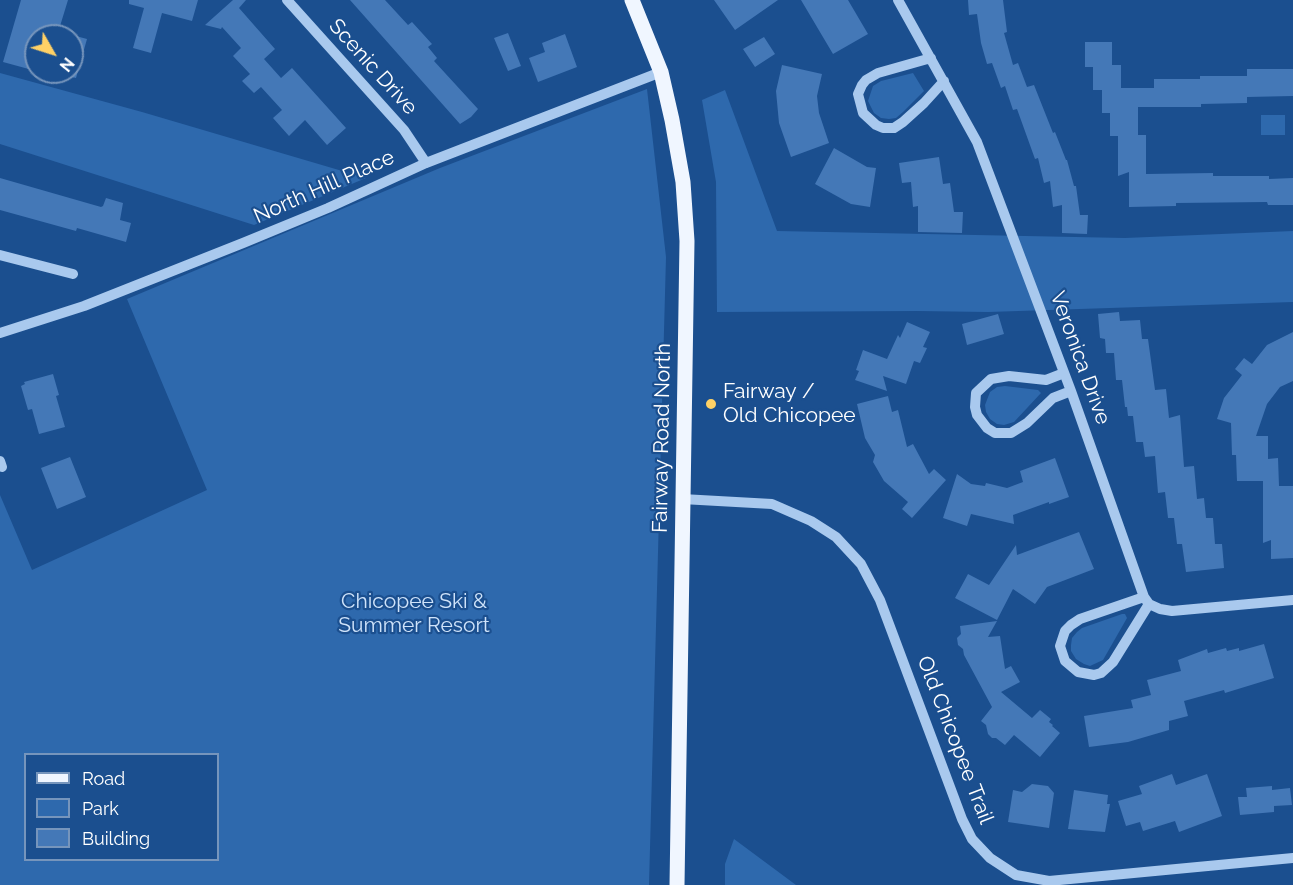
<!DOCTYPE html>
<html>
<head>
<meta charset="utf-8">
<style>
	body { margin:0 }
	#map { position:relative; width:1293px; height:885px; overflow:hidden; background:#1b4f8f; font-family:Raleway,sans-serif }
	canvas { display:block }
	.legend { position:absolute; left:24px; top:753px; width:195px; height:108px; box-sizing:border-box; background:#1b4f8f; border:2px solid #7695bc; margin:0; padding:8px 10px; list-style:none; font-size:18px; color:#fff }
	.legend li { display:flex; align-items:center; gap:12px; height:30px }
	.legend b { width:30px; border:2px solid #7695bc }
	.north { position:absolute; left:24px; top:24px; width:60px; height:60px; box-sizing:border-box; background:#1b4f8f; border:2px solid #7695bc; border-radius:50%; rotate:129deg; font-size:16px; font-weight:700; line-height:24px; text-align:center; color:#fff }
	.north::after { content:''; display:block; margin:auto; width:21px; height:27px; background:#ffd166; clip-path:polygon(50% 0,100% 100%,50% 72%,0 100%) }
</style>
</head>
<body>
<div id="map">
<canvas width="1293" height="885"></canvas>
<ul class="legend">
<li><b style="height:8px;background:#f0f6ff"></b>Road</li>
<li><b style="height:16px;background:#2e69ad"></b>Park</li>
<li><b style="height:16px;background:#4478b7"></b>Building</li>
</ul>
<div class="north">N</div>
</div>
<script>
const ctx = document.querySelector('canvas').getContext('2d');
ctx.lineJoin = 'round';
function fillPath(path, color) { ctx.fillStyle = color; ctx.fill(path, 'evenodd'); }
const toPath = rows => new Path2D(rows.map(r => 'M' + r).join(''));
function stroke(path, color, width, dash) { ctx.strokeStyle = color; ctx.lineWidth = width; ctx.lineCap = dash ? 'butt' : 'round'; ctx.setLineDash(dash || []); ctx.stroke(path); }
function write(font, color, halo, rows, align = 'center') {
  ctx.font = font + ' Raleway,sans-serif'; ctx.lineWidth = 4.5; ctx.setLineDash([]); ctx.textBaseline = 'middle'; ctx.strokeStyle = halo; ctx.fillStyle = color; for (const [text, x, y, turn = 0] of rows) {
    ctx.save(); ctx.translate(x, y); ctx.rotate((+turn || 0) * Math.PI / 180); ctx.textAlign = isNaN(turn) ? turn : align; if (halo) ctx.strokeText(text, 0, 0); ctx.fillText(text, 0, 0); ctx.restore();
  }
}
fillPath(toPath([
	[0,73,142,112,366,178,254,225,0,144],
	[913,73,924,91,903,112,896,118,889,119,881,118,874,113,868,101,873,86,881,81],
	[647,89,666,257,649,885,0,885,0,495,32,570,207,490,127,299,440,168],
	[218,754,218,860,26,860,26,754],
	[725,90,777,231,1125,238,1293,231,1293,302,988,312,918,311,717,312,716,182,702,100],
	[1261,115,1285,115,1285,135,1261,135],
	[1005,386,1038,390,1041,393,1014,422,1004,425,997,424,990,419,986,412,985,405,990,392,997,387],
	[1122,614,1125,614,1127,618,1103,660,1090,666,1084,664,1076,659,1071,651,1071,645,1072,638,1077,632,1082,628],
	[734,839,796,885,725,885,725,864]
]), '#2e69ad');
fillPath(toPath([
	[21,0,68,0,57,36,36,36,36,71,3,62],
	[129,0,198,0,192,21,162,13,151,53,133,48,144,8,129,4],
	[233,0,246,0,239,8,275,49,264,59,281,78,292,68,346,128,327,145,305,120,289,136,273,118,282,110,261,87,254,93,242,81,250,74,233,56,241,48,222,27,221,29,205,25],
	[350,0,385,0,408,25,412,22,432,44,428,47,437,58,434,61,478,109,471,117,460,124],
	[714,0,778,0,735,30],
	[801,0,848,0,868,34,833,54],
	[968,0,1003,0,1007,32,1004,33,1013,65,1018,63,1027,87,1034,85,1053,133,1055,132,1066,160,1067,160,1074,186,1076,186,1080,215,1088,215,1087,234,1062,233,1062,205,1053,207,1050,181,1044,183,1038,158,1035,159,1017,109,1013,110,1005,86,1001,88,992,63,987,64,981,43,977,14,969,15],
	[508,33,521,66,508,71,494,38],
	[565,34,577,67,538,82,529,58,545,52,542,43],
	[72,35,87,39,76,78,72,77],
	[764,37,775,54,755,67,743,49],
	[1085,42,1112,42,1112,65,1121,65,1121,88,1154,88,1154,79,1200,79,1200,76,1247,76,1247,69,1293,69,1293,96,1247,97,1247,103,1201,104,1201,107,1138,107,1138,135,1146,135,1146,174,1213,173,1213,176,1269,176,1269,179,1293,178,1293,205,1268,205,1267,202,1176,203,1176,206,1129,207,1129,172,1118,176,1118,136,1110,136,1110,113,1102,113,1102,90,1093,90,1093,67,1085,67],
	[782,65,822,74,817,96,819,113,829,143,791,157,779,123,776,91],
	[834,148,867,167,876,168,870,207,851,204,815,184],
	[939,157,943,184,950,183,954,212,963,212,962,233,918,232,918,206,913,207,911,182,902,183,899,163],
	[0,178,101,207,103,206,106,198,123,203,120,220,131,223,126,242,77,228,76,231,0,210],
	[1119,312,1120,321,1140,320,1142,339,1148,339,1155,390,1166,389,1169,418,1180,415,1184,467,1194,466,1197,499,1204,498,1206,518,1213,518,1215,544,1222,544,1224,568,1186,572,1182,544,1177,544,1174,518,1168,518,1165,492,1158,493,1155,456,1145,457,1143,442,1136,442,1133,416,1128,416,1127,407,1125,407,1122,380,1116,380,1114,353,1106,353,1105,339,1100,338,1098,314],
	[998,314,1004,334,967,345,962,324],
	[907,322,930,332,923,347,927,348,920,363,914,361,906,384,883,376,887,391,855,380,859,371,856,370,863,350,887,359,898,335,900,338],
	[1293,332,1293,381,1280,387,1267,404,1256,436,1268,436,1268,459,1278,458,1279,486,1293,486,1293,558,1271,559,1271,540,1263,543,1263,481,1237,481,1236,455,1232,455,1231,423,1217,419,1224,398,1242,375,1235,369,1244,358,1252,364,1267,345],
	[53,374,59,395,56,396,65,427,39,434,32,409,28,410,21,386,25,384,24,382],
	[888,396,892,412,898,410,907,447,913,444,929,474,934,469,946,480,912,518,902,509,908,502,884,481,873,462,875,455,865,438,857,404],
	[70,457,86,497,57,509,41,468],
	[1055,458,1069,497,1049,504,1049,502,1013,515,1014,524,971,514,967,526,943,518,957,474,971,484,985,486,986,483,1007,488,1023,482,1020,471],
	[1079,532,1094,569,1047,587,1035,604,1013,589,997,620,955,598,968,574,989,585,1016,545,1017,555],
	[997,621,988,637,1000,636,1005,669,1011,666,1020,682,1001,692,1032,718,1040,710,1051,719,1049,722,1053,725,1052,726,1060,733,1040,757,1014,735,1005,745,996,738,992,738,988,734,986,725,981,721,992,707,964,655,963,649,958,645,957,638,961,634,960,626],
	[1264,644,1274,678,1225,693,1224,690,1184,701,1188,716,1169,721,1169,730,1128,742,1089,747,1084,716,1133,708,1131,700,1151,695,1147,680,1181,671,1178,660,1207,649,1208,653,1226,648,1227,651,1239,648,1239,651],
	[1172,774,1176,785,1207,774,1222,816,1179,832,1175,821,1143,831,1140,822,1126,826,1118,801,1142,794,1139,786],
	[1032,784,1048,786,1054,793,1049,828,1008,822,1013,790,1022,792],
	[1272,786,1272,790,1290,788,1292,805,1274,806,1274,812,1240,815,1238,797,1247,797,1246,788],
	[1074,790,1108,795,1107,804,1110,804,1105,832,1068,829]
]), '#4478b7');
stroke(toPath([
	[287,0,404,130,426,163],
	[898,0,977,142,1071,391,1144,597,1149,604,1160,609,1172,611,1293,600],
	[931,58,878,73,866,80,862,85,858,94,863,113,876,125,883,128,894,128,903,122,924,103,944,81],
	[0,255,73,274],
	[0,333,84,306,243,243,328,208,426,163,661,72],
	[1064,373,1046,380,1009,376,991,379,976,393,975,407,977,415,987,428,995,433,1011,433,1027,423,1053,398,1071,391],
	[0,461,2,467],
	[682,499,772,504,811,521,836,537,861,564,880,600,962,819,972,839,990,858,1016,875,1049,881,1293,858],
	[1144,597,1080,619,1071,625,1065,631,1060,646,1065,661,1078,672,1094,675,1101,673,1113,662,1149,604]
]), '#a9c9ee', 10);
stroke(toPath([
	[632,0,661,72,672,120,683,182,687,241,677,885]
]), '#f0f6ff', 15);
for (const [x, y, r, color] of [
	[711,404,6,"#ffd166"]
]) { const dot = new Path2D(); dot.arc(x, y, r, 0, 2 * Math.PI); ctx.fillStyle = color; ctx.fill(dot); stroke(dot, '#1b4f8f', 2); }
write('21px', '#fff', '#1b4f8f', [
	["Scenic Drive",373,67,48],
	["North Hill Place",324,187,-24],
	["Veronica Drive",1080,358,70],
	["Fairway Road North",662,438,-89],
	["Old Chicopee Trail",955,740,69]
]);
write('21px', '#fff', '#1b4f8f', [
	["Fairway /",723,392],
	["Old Chicopee",723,416]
], 'left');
write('21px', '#cfe3fa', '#1b4f8f', [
	["Chicopee Ski &",414,602],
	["Summer Resort",414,626]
]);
</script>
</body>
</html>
